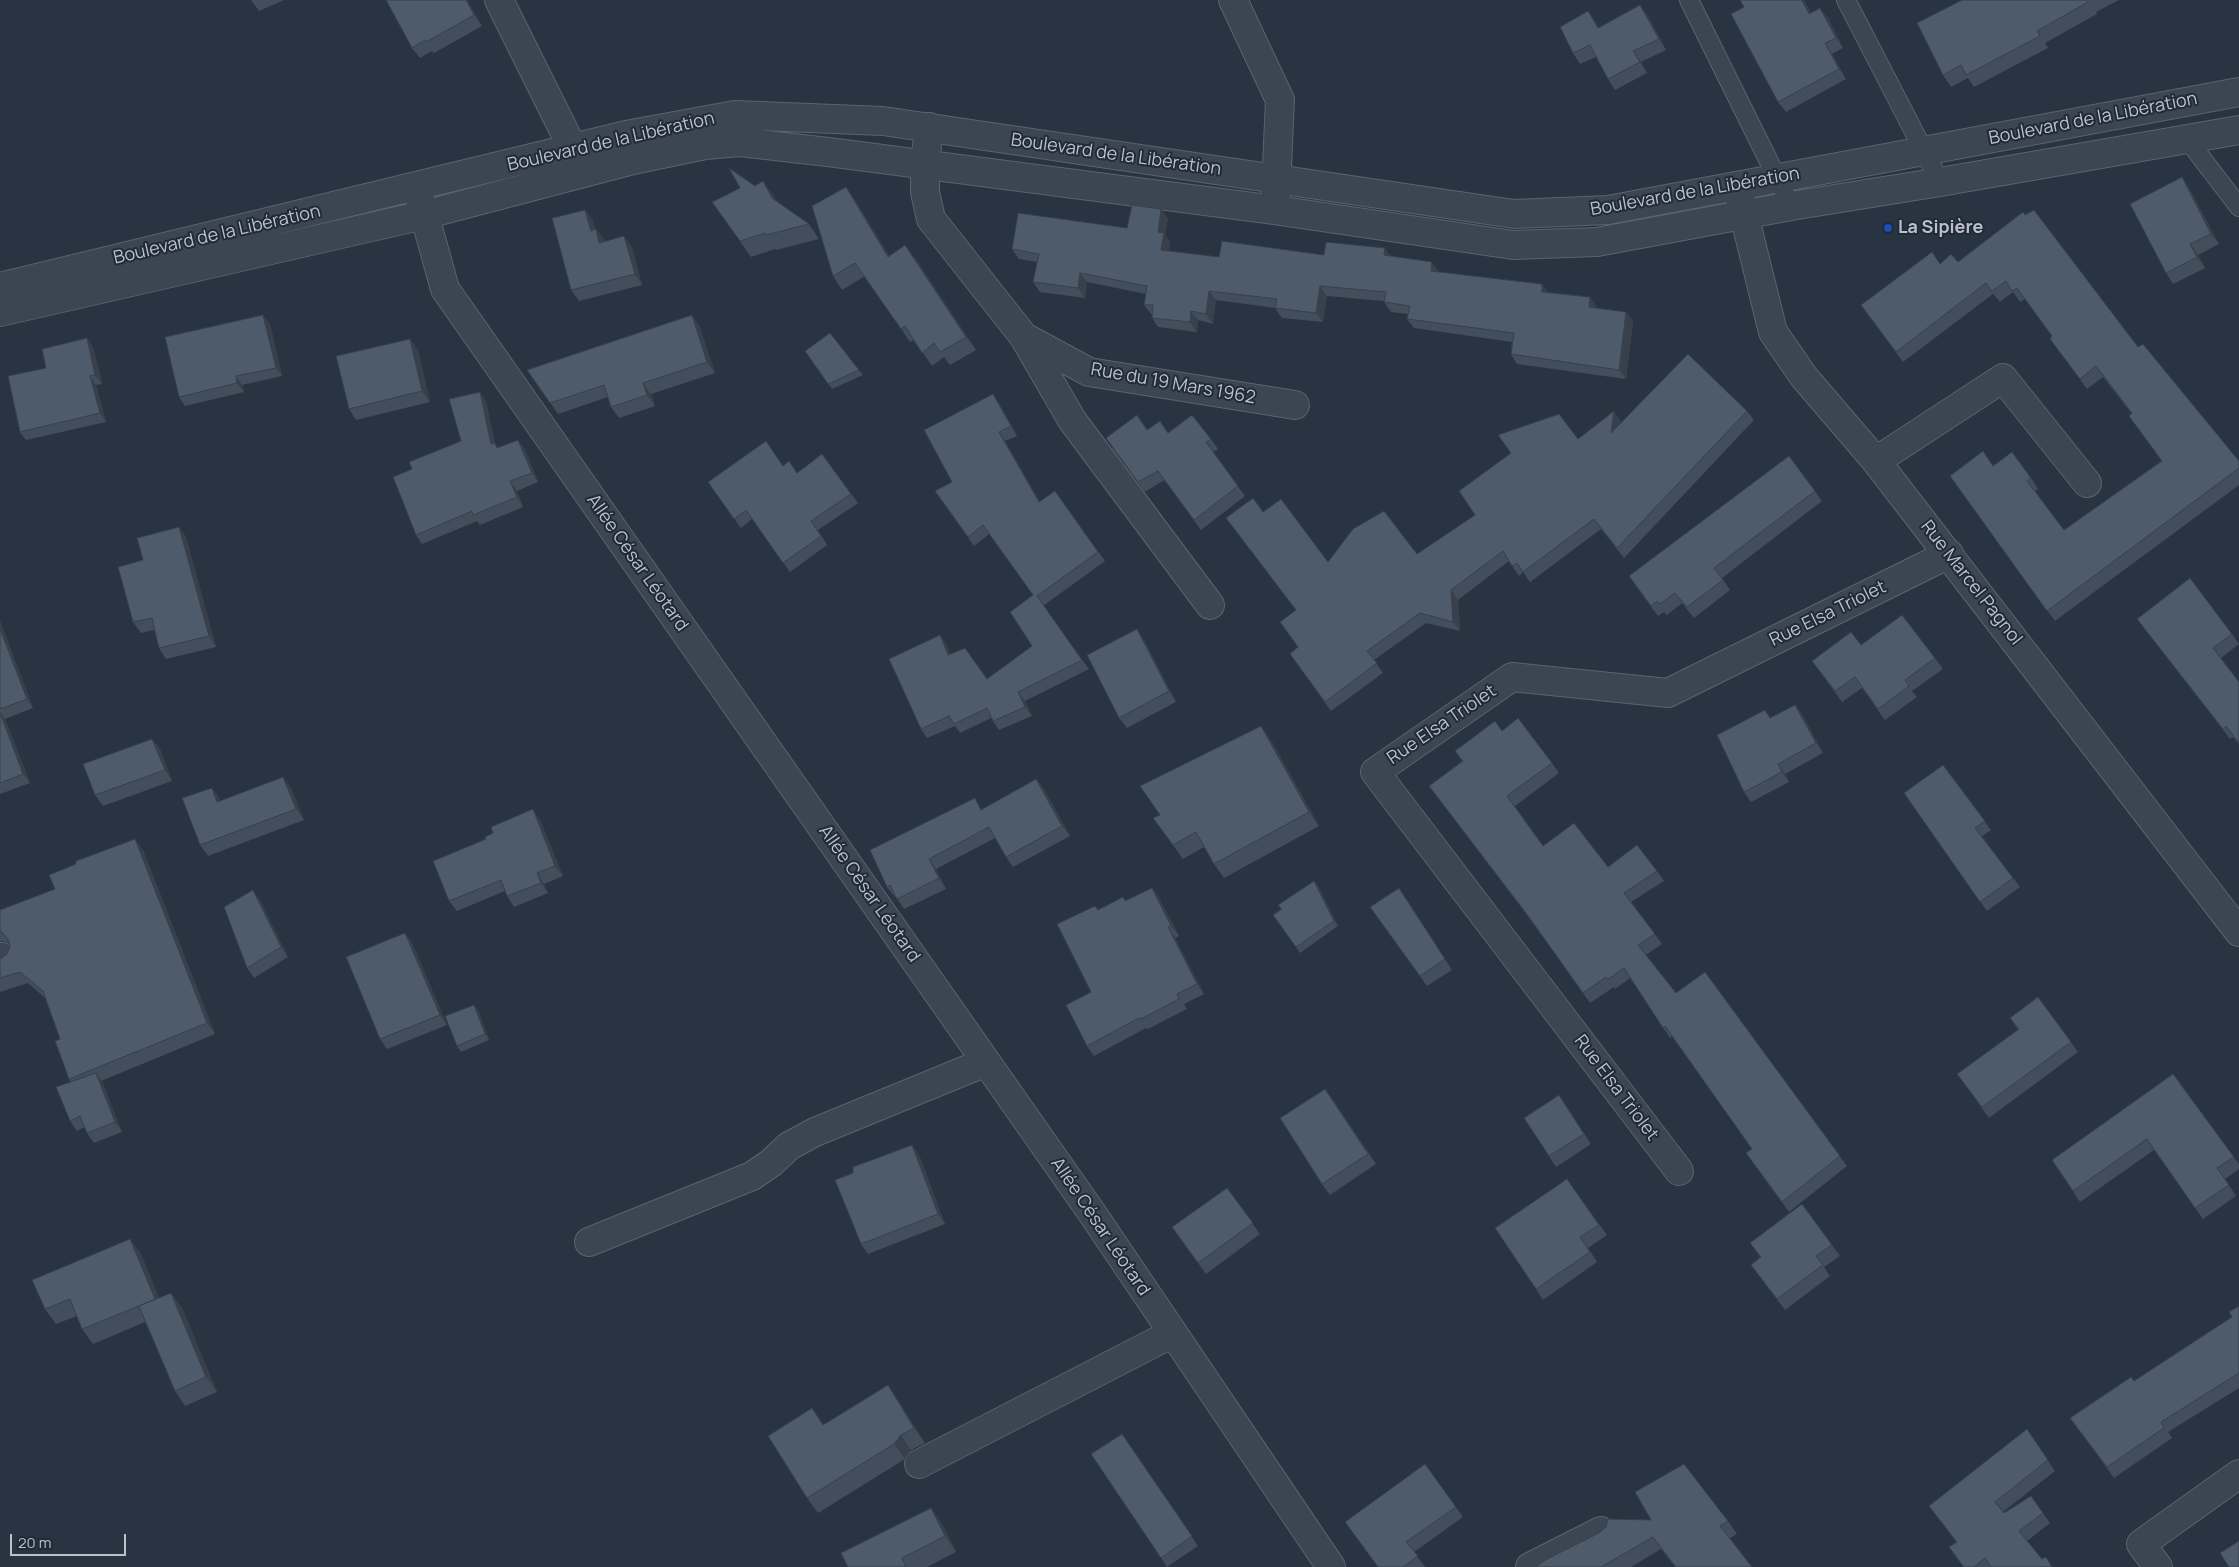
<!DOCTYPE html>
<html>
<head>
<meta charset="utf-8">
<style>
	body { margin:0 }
	#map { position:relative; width:2239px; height:1567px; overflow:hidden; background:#283442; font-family:Manrope,sans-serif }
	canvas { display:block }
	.scale { position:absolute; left:10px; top:1534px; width:116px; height:22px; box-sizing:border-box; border:2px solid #bac1cc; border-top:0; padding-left:6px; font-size:15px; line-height:18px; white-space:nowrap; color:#bac1cc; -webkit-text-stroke:4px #212a37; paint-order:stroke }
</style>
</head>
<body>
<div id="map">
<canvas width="2239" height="1567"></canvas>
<div class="scale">20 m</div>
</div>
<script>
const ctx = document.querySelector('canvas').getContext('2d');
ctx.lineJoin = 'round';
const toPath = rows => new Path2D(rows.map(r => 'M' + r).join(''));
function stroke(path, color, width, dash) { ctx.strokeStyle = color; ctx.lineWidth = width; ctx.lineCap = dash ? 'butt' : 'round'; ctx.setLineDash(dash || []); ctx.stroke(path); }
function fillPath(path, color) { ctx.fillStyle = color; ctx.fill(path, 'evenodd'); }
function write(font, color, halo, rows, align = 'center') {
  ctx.font = font + ' Manrope,sans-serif'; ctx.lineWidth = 4; ctx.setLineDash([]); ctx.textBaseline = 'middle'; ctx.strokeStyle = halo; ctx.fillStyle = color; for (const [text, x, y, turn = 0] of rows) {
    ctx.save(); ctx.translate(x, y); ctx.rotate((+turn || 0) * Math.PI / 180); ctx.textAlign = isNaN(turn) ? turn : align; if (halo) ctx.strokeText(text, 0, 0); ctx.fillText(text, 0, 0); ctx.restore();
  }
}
const service = toPath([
	[1689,0,1791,206],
	[1846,0,1940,182],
	[2187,139,2239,207]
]);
const minor = toPath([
	[499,0,583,169],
	[1233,0,1280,100,1275,210],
	[929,127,925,165,925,192,931,219,1024,337,1089,372,1295,405],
	[1737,186,1773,332,1804,377,1876,461,2239,932],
	[417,188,445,289,1092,1213,1331,1567],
	[1024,337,1072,420,1210,605],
	[1876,461,2003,378,2087,483],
	[0,958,2,957],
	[1679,1171,1375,772,1512,677,1668,693,1949,554],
	[589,1242,752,1176,771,1163,789,1146,815,1132,986,1062],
	[919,1464,1173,1333],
	[1530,1567,1601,1531],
	[2158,1567,2141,1544,2239,1474]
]);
const tertiary = toPath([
	[0,287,626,135,735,115,883,121,1514,214,1608,210,2239,92],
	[0,312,424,215,633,160,705,145,740,142,828,152,1275,210,1513,245,1597,242,1791,206,1940,182,2239,130]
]);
stroke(service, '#5b636f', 20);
stroke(minor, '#5b636f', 30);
stroke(tertiary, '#5b636f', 30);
stroke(service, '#3c4552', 18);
stroke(minor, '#3c4552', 28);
stroke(tertiary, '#3c4552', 28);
fillPath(toPath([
	[251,0,284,0,259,11],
	[467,0,482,26,434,53,432,51,420,58,412,48],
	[1804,0,1811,13,1828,18,1843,48,1832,54,1846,79,1786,112,1778,102],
	[1962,0,2119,0,2096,12,2097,14,2045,43,2048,48,1974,87,1968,78,1951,87,1943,75],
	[1588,11,1599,28,1648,16,1666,50,1641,62,1647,73,1615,90,1608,79,1596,57,1580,64,1573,53],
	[2182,177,2189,188,2219,244,2198,255,2205,268,2173,284,2166,273],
	[763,181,776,201,809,224,819,239,776,250,775,249,751,257,712,202,755,186],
	[846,187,855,200,889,256,915,258,976,350,950,365,944,357,932,366,914,340,910,342,865,276,842,290,833,276],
	[585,210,593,221,595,229,596,229,604,240,604,242,632,247,642,285,579,301,571,290],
	[2023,212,2138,347,2239,461,2239,485,2055,621,1950,476,1994,466,2031,478,2038,489,2035,491,2064,530,2161,461,2131,413,2103,377,2087,389,2050,339,2052,336,2025,299,2020,302,2013,292,2000,302,1993,294,1903,362,1861,305,1940,264,1958,262],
	[1168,218,1165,235,1170,242,1169,251,1219,257,1324,255,1391,256,1439,272,1542,284,1548,292,1590,297,1597,307,1597,308,1626,312,1633,321,1626,379,1517,364,1511,354,1512,342,1414,328,1407,319,1408,314,1391,312,1384,302,1384,301,1327,296,1323,322,1282,318,1275,308,1216,300,1213,324,1198,320,1197,332,1158,327,1152,318,1152,315,1144,305,1146,294,1087,282,1085,298,1040,292,1033,282,1037,262,1019,259,1012,249,1127,228],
	[270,324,282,376,242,385,244,392,185,406,179,397],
	[699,325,715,373,651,394,655,406,619,418,611,407,608,397,558,414,527,370],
	[87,338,93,347,102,384,96,385,106,422,26,440,20,432,46,368],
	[418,350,430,402,356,420,349,409],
	[805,351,859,370,863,375,832,389],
	[480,392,486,401,495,444,498,447,525,449,538,482,517,491,523,507,480,525,477,521,422,544,416,535,412,469,461,441],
	[999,403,1017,436,1005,441,1040,502,1055,491,1105,561,1043,606,1089,669,1025,701,1032,716,999,730,991,718,960,733,955,726,927,738,921,729,940,635,946,644,950,654,987,679,1032,646,1033,595,989,534,974,546,935,491,952,482],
	[1747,411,1754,420,1624,558,1601,529,1530,582,1523,572,1519,576,1509,561,1458,600,1460,631,1426,623,1374,660,1383,673,1331,711,1290,654,1298,647,1296,610,1226,518,1263,512,1328,562,1417,554,1475,515,1511,453,1498,435,1578,439,1621,421,1620,423],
	[1147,430,1211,439,1218,449,1213,452,1245,496,1201,530,1164,480,1145,492,1112,448],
	[822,454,858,503,818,530,827,545,790,572,752,519,741,528,708,482,783,466,797,473],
	[1789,456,1822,501,1722,578,1730,590,1694,618,1682,603,1667,615,1664,612,1658,616,1629,576],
	[179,527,186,537,216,647,166,659,159,648,154,630,141,633,133,622,143,560],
	[2137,619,2232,634,2239,644,2221,658,2239,682,2239,744,2233,737,2230,739],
	[0,621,33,708,5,719,30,783,0,794],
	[1144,640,1176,702,1127,728,1119,718],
	[1861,645,1935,658,1943,669,1912,691,1917,697,1885,720,1862,688,1842,702,1812,661],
	[1795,705,1802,714,1823,753,1785,774,1789,782,1751,802,1744,792,1765,710,1770,718],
	[1502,731,1552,763,1559,773,1515,806,1543,846,1608,867,1657,871,1664,881,1631,902,1662,944,1646,955,1676,993,1705,972,1847,1166,1789,1212,1753,1163,1752,1149,1672,1036,1670,1038,1630,978,1615,989,1614,987,1590,1003,1533,923,1429,786,1462,761,1455,751],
	[152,739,160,749,172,781,103,806,95,795],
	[1271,740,1319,826,1224,878,1214,864,1204,847,1183,859,1153,818,1160,815],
	[1943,765,1991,830,1982,836,2020,887,1987,911,1904,793],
	[1036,779,1044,789,1070,836,1013,867,1006,857,995,838,936,869,946,889,904,909,896,897,895,897,887,887,982,809],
	[291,788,304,820,208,856,200,845,220,799,220,801],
	[540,820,563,876,544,884,548,893,514,907,507,896,505,891,457,911,449,901],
	[143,850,215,1034,101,1081,122,1132,94,1143,87,1133,85,1127,77,1131,70,1121,71,1082,69,1079,60,1039,45,998,28,983,0,992,0,959,7,954,10,946,9,943,2,941,0,942,0,910,55,889],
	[1314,881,1318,886,1338,926,1300,953,1273,915,1281,909,1278,905],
	[1152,888,1159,898,1179,936,1175,938,1204,994,1184,1004,1187,1009,1148,1029,1146,1028,1094,1056,1087,1046,1098,910,1123,897,1126,901],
	[1406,899,1452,970,1427,986,1370,907],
	[260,900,288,957,254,978,247,968],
	[405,933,412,943,447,1025,387,1049,380,1039],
	[2038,997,2078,1052,1989,1118,1965,1085,2018,1030,2010,1018],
	[474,1005,478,1010,489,1040,461,1052,457,1046],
	[2173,1074,2239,1164,2239,1169,2225,1179,2236,1196,2203,1219,2154,1150,2080,1202,2052,1160],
	[1333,1100,1376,1164,1330,1195,1322,1184],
	[1566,1106,1591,1144,1556,1167,1549,1156],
	[919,1155,945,1224,868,1254,861,1244],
	[1567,1179,1607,1235,1588,1248,1597,1262,1543,1300,1536,1289],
	[1227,1188,1260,1234,1206,1274,1172,1227],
	[1802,1204,1840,1256,1824,1267,1830,1276,1785,1310,1751,1265,1760,1257,1750,1243],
	[130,1239,141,1254,159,1298,171,1293,182,1308,217,1392,185,1406,175,1391,145,1322,93,1344,82,1329,77,1316,56,1324,45,1309],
	[2239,1306,2239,1388,2168,1432,2172,1438,2114,1478,2070,1418,2134,1381,2232,1317],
	[898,1400,925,1443,911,1450,905,1459,818,1513,807,1498,823,1424],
	[2027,1429,2055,1471,2003,1512,2004,1513,2031,1496,2050,1523,2027,1541,2042,1559,2053,1567,1963,1567,1949,1547,1956,1542,1929,1506],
	[1122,1434,1198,1546,1167,1567,1091,1454],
	[1425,1464,1463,1517,1414,1552,1425,1567,1377,1567],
	[931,1508,942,1524,956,1552,927,1567,848,1567],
	[1728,1521,1737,1534,1730,1538,1752,1567,1675,1567,1661,1549,1631,1567,1535,1567,1549,1558]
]), '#434e5c');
fillPath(toPath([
	[466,0,467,0,482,26,474,15],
	[1802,0,1804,0,1816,24,1809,14],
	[1640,5,1648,16,1666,50,1659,39],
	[1820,8,1828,18,1843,48,1836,38],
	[1825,43,1832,54,1846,79,1839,69],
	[1633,51,1641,62,1647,73],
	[2182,177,2189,188,2219,244,2211,234],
	[763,181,774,196,783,213,772,198],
	[846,187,855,200,898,270,888,257],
	[1161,209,1168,218,1165,235,1170,242,1168,259,1161,250,1158,232],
	[585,210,593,221,598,241,591,231],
	[596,229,604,240,607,254,599,243],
	[624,236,632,247,642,285,635,274],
	[2190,244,2198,255,2205,268,2197,257],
	[905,245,915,258,976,350,966,337],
	[1385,248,1392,258,1384,255],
	[1432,262,1439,272,1438,281,1431,271],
	[1080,273,1087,282,1085,298,1078,288],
	[1542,284,1549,294,1542,292],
	[1320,286,1327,296,1323,322,1316,313],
	[1209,291,1216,300,1213,324,1206,314],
	[1590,297,1597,307,1595,317,1589,307],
	[1191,311,1198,320,1197,332,1190,322],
	[1626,312,1633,321,1626,379,1619,370],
	[263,315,270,324,282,376,276,368],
	[692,315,699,325,715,373,707,362],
	[87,338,93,347,102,384,95,375],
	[410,339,418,350,430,402,422,391],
	[90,376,96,385,106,422,100,413],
	[236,376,242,385,244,392,237,383],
	[643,383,651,394,655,406,647,395],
	[480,392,486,401,495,444,502,452,491,444],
	[993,394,999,403,1017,436,1011,426],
	[1614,411,1621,421,1618,442,1611,433],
	[999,432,1005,441,1046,512,1039,502],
	[518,440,525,449,538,482,532,473],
	[510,481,517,491,523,507,517,497],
	[179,527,186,537,216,647,209,636],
	[1451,590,1458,600,1460,631,1453,622],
	[0,621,33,708,27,699,0,629],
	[1137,629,1144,640,1176,702,1169,691],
	[940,635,946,644,955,664,948,655],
	[1018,692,1025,701,1032,716,1025,707],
	[1795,705,1802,714,1823,753,1816,743],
	[0,711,5,719,30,783,23,774],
	[1261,726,1271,740,1319,826,1309,812],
	[152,739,160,749,172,781,165,770],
	[1778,764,1785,774,1789,782,1782,772],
	[283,777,291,788,304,820,296,809],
	[1036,779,1044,789,1070,836,1062,826],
	[212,788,220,799,225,813,217,802],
	[533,809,540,820,563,876,555,866],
	[135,839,143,850,215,1034,207,1023],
	[929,859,936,869,946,889,939,878],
	[537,873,544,884,548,893,541,883],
	[1314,881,1318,886,1338,926,1334,921],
	[1152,888,1159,898,1179,936,1171,926],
	[253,890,260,900,288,957,281,947],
	[1168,927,1175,938,1204,994,1197,984],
	[405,933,412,943,447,1025,440,1015],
	[474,1005,478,1010,489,1040,485,1034],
	[96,1073,103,1083,122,1132,115,1122],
	[912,1145,919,1155,945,1224,938,1214],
	[130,1239,141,1254,166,1314,155,1299],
	[171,1293,182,1308,217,1392,206,1377],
	[888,1385,898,1400,925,1443,914,1428],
	[901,1435,911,1450,905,1459,894,1444],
	[931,1508,942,1524,956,1552,945,1536]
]), '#37404b');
const building = toPath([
	[386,0,466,0,474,15,426,42,425,40,412,48,386,0],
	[1740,0,1802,0,1809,14,1820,8,1836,38,1825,43,1839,69,1778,102,1731,14,1744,7,1740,0],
	[1962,0,2088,0,2088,2,2037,31,2040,36,1966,75,1961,65,1943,75,1917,23,1962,0],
	[1640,5,1659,39,1633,51,1640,62,1608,79,1590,45,1573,53,1560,27,1588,11,1598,28,1640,5],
	[729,168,755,186,763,181,772,198,809,224,766,235,765,233,740,241,712,202,740,188,729,168],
	[2182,177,2211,234,2190,244,2197,257,2166,273,2130,204,2182,177],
	[846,187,888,257,905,245,966,337,940,352,934,343,922,353,905,326,901,329,855,263,833,276,812,206,846,187],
	[1132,205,1161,209,1158,232,1164,233,1161,250,1219,257,1222,241,1324,255,1326,242,1385,248,1384,255,1432,262,1431,271,1542,284,1542,292,1590,297,1589,307,1626,312,1619,370,1511,354,1514,333,1407,319,1410,306,1384,302,1386,292,1320,286,1316,313,1275,308,1277,299,1209,291,1206,314,1191,311,1190,322,1152,318,1153,305,1144,305,1147,286,1080,273,1078,288,1033,282,1039,254,1012,249,1018,213,1127,228,1132,205],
	[585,210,591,231,596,229,599,243,624,236,635,274,571,290,552,218,585,210],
	[2034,210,2138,347,2143,344,2239,461,2239,468,2047,611,1950,476,1983,451,1993,466,2012,452,2031,478,2027,481,2064,530,2162,461,2129,416,2132,413,2096,366,2080,379,2050,339,2052,336,2017,288,2012,291,2006,281,1992,291,1986,283,1896,352,1861,305,1932,252,1940,264,1951,254,1958,262,2023,212,2025,215,2034,210],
	[263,315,276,368,236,376,237,383,179,397,165,337,263,315],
	[692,315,707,362,643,383,647,395,611,407,604,385,550,403,527,370,692,315],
	[830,333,859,370,828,384,805,351,830,333],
	[87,338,95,375,90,376,100,413,20,432,8,376,46,368,42,349,87,338],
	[410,339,422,391,349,409,336,356,410,339],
	[1688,354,1747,411,1617,548,1594,519,1523,572,1517,563,1512,566,1503,551,1451,590,1453,622,1420,613,1367,651,1377,663,1325,702,1290,654,1298,647,1280,622,1296,610,1226,518,1253,498,1263,512,1281,499,1328,562,1353,529,1384,511,1417,554,1475,515,1459,491,1511,453,1498,435,1559,414,1578,439,1614,411,1611,433,1688,354],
	[480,392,491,444,495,443,497,448,518,440,532,473,510,481,517,497,473,515,472,511,416,535,393,477,412,469,409,462,461,441,449,399,480,392],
	[993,394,1011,426,999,432,1039,502,1055,491,1098,552,1037,596,1082,660,1018,692,1025,707,993,721,987,708,954,724,949,716,921,729,889,659,940,635,948,655,965,648,987,679,1032,646,1010,612,1033,595,983,525,968,537,935,491,952,482,924,430,993,394],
	[1137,415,1147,430,1160,421,1168,433,1192,415,1211,439,1206,442,1238,486,1194,520,1158,471,1138,482,1106,438,1137,415],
	[766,441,783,466,789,461,797,473,822,454,851,494,811,521,821,536,783,563,746,510,734,519,708,482,766,441],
	[1789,456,1815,491,1714,568,1723,580,1687,607,1675,593,1660,604,1657,601,1651,606,1629,576,1789,456],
	[179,527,209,636,159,648,152,618,133,622,118,567,143,560,137,538,179,527],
	[2190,578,2232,634,2213,648,2239,682,2239,743,2226,726,2223,729,2137,619,2190,578],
	[1902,615,1935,658,1905,680,1909,686,1878,709,1855,677,1835,691,1812,661,1851,632,1861,645,1902,615],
	[0,629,27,699,0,709,0,629],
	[1137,629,1169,691,1119,718,1087,655,1137,629],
	[1795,705,1816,743,1778,764,1782,772,1744,792,1717,735,1765,710,1770,718,1795,705],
	[0,713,23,774,0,783,0,713],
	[1518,718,1552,763,1507,796,1543,846,1574,823,1608,867,1637,845,1657,871,1624,893,1655,934,1638,945,1676,993,1705,972,1840,1156,1782,1202,1746,1153,1752,1149,1665,1026,1663,1028,1624,968,1608,979,1606,977,1583,993,1526,913,1429,786,1463,761,1455,751,1495,721,1502,731,1518,718],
	[1261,726,1309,812,1214,864,1196,832,1173,845,1153,818,1160,815,1140,786,1261,726],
	[152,739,165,770,95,795,83,764,152,739],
	[1943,765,1985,821,1975,828,2013,878,1980,902,1904,793,1943,765],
	[283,777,296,809,200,845,182,798,212,788,217,802,283,777],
	[1036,779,1062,826,1006,857,989,827,929,859,939,878,897,899,890,885,887,887,870,850,975,798,981,810,1036,779],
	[533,809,555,866,537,873,541,883,507,896,501,880,449,901,433,861,486,839,485,837,493,833,491,827,533,809],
	[135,839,207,1023,69,1079,55,1041,60,1039,43,991,20,972,0,978,0,959,7,954,10,946,8,939,2,932,0,932,0,910,55,889,49,875,76,864,76,861,135,839],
	[1314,881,1334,921,1296,947,1273,915,1282,909,1278,905,1314,881],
	[1152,888,1171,926,1168,927,1197,984,1177,994,1179,999,1141,1019,1139,1018,1087,1046,1066,1005,1091,992,1057,924,1095,906,1098,910,1123,897,1125,901,1152,888],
	[1399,888,1445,959,1420,976,1370,907,1399,888],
	[253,890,281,947,247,968,224,907,253,890],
	[405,933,440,1015,380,1039,346,957,405,933],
	[2038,997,2071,1042,1982,1107,1957,1074,2019,1029,2010,1018,2038,997],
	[474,1005,485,1034,457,1046,445,1016,474,1005],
	[96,1073,115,1122,87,1133,80,1116,70,1121,56,1087,96,1073],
	[2173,1074,2234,1157,2217,1168,2229,1185,2195,1208,2147,1139,2073,1191,2052,1160,2173,1074],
	[1325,1089,1368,1154,1322,1184,1280,1118,1325,1089],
	[1559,1095,1584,1134,1549,1156,1524,1118,1559,1095],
	[912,1145,938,1214,861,1244,835,1180,853,1173,853,1167,912,1145],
	[1567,1179,1599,1225,1580,1237,1590,1252,1536,1289,1495,1228,1567,1179],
	[1227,1188,1253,1223,1198,1263,1172,1227,1227,1188],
	[1802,1204,1832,1245,1816,1256,1823,1265,1777,1299,1751,1265,1761,1257,1750,1243,1802,1204],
	[130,1239,155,1299,139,1306,171,1293,206,1377,175,1391,139,1306,82,1329,70,1299,45,1309,32,1280,130,1239],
	[2239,1306,2239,1373,2161,1422,2164,1428,2107,1467,2070,1418,2131,1377,2134,1381,2232,1317,2229,1312,2239,1306],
	[888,1385,914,1428,901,1435,894,1444,807,1498,768,1436,812,1408,823,1425,888,1385],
	[2027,1429,2048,1460,1995,1502,2004,1513,2031,1496,2043,1513,2019,1531,2042,1559,2046,1557,2052,1567,1991,1567,1985,1558,1974,1567,1964,1567,1949,1547,1957,1542,1929,1506,2027,1429],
	[1122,1434,1192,1536,1161,1558,1091,1454,1122,1434],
	[1425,1464,1456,1507,1406,1542,1418,1556,1403,1567,1378,1567,1345,1522,1425,1464],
	[1684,1464,1728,1521,1720,1526,1752,1567,1676,1567,1653,1537,1601,1567,1535,1567,1549,1558,1599,1533,1606,1527,1608,1519,1651,1520,1635,1492,1684,1464],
	[931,1508,945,1536,902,1558,906,1567,848,1567,841,1553,931,1508],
	[2239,1541,2239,1567,2229,1567,2220,1553,2239,1541]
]);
fillPath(building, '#4e5b6b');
stroke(building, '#37404b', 1);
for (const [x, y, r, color] of [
	[1888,228,5,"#1a4fb4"]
]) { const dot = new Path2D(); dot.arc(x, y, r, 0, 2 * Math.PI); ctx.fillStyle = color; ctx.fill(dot); stroke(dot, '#212a37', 2); }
write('18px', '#bac1cc', '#212a37', [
	["Boulevard de la Libération",2093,119,-11],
	["Boulevard de la Libération",611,142,-13],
	["Boulevard de la Libération",1116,155,8],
	["Boulevard de la Libération",1695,192,-10],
	["Boulevard de la Libération",217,235,-13],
	["Rue du 19 Mars 1962",1173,384,10],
	["Allée César Léotard",637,563,55],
	["Rue Marcel Pagnol",1971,583,52],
	["Rue Elsa Triolet",1828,614,-26],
	["Rue Elsa Triolet",1442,725,-34],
	["Allée César Léotard",869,894,55],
	["Rue Elsa Triolet",1616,1088,53],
	["Allée César Léotard",1100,1227,56]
]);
write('bold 18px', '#bac1cc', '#212a37', [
	["La Sipière",1898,228]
], 'left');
</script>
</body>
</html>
